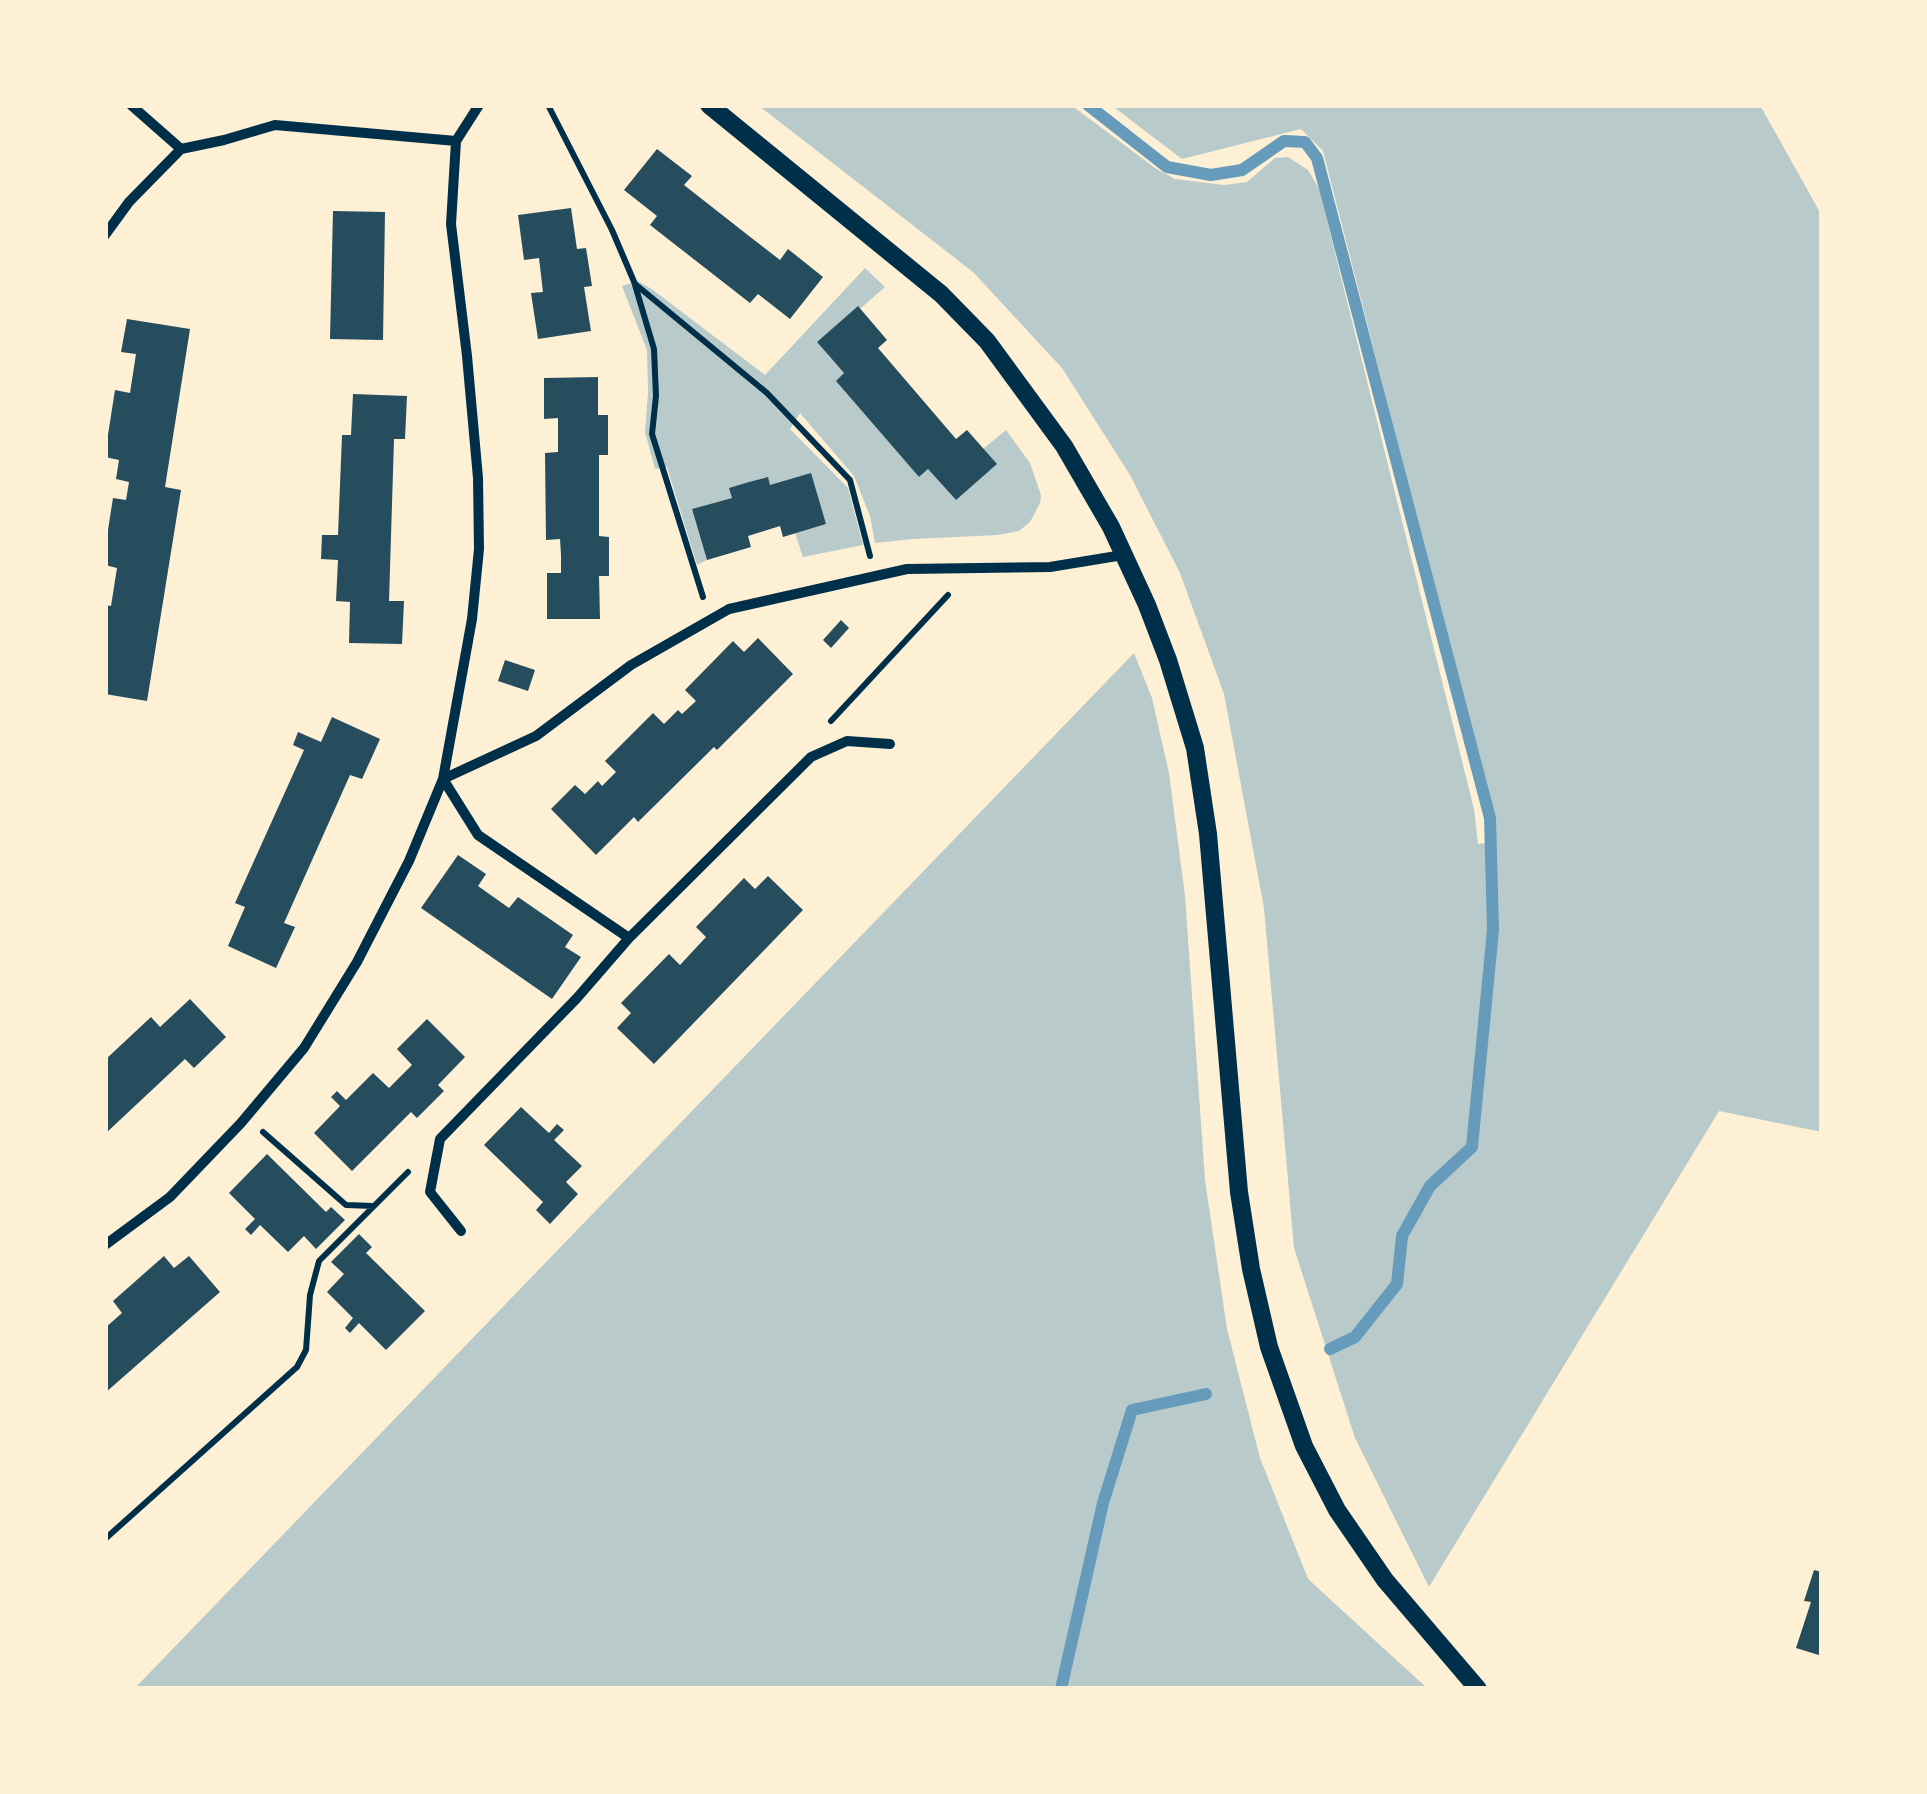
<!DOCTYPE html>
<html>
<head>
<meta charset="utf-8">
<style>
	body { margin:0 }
	#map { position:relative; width:1927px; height:1794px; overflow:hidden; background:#fdf0d5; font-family:"IBM Plex Sans",sans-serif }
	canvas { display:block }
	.frame { position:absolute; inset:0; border:108px solid #fdf0d5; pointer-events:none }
</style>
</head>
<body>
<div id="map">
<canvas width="1927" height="1794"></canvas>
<div class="frame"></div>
</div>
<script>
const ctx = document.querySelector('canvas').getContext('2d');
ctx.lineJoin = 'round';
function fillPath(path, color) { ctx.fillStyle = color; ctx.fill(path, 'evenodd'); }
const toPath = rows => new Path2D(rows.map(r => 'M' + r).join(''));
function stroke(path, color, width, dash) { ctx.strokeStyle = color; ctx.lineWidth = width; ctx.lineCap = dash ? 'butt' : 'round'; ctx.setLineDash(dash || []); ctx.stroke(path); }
fillPath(toPath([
	[758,105,1071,105,1155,168,1175,179,1224,185,1247,182,1275,158,1288,157,1308,170,1319,189,1474,809,1478,844,1494,842,1493,815,1323,151,1301,129,1182,159,1111,105,1760,105,1822,216,1822,1132,1719,1111,1429,1587,1355,1438,1294,1248,1264,908,1224,694,1180,573,1130,475,1062,368,973,272],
	[865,268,885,287,860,309,857,307,817,342,844,373,837,381,919,477,928,469,955,499,996,465,983,449,1006,430,1030,463,1041,495,1040,503,1030,522,1019,531,998,535,913,539,875,543,870,516,854,476,800,413,790,429,848,488,863,545,803,557,795,533,826,524,770,485,767,477,730,488,732,498,692,509,707,560,697,565,667,467,655,469,645,432,648,392,647,350,622,286,638,281,653,290,765,375],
	[1134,653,1152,698,1169,773,1185,896,1205,1180,1227,1329,1260,1458,1308,1579,1428,1689,134,1689]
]), '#b9caca');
stroke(toPath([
	[1088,105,1167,167,1211,175,1242,170,1284,141,1305,142,1317,158,1490,818,1493,930,1472,1147,1430,1186,1402,1236,1397,1284,1355,1337,1330,1349],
	[1061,1689,1103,1503,1132,1410,1206,1394]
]), '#669bbc', 12);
fillPath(toPath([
	[657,149,692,176,684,185,749,236,780,260,788,249,823,277,790,319,758,294,750,303,650,225,657,216,624,190],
	[571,208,577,249,586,248,592,286,584,287,591,331,538,339,531,293,543,292,539,258,524,260,518,215],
	[333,211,385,212,383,340,330,339],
	[858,306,887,340,878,348,956,439,967,430,997,464,956,500,928,469,919,477,836,381,844,373,817,342],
	[127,319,190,329,165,487,181,490,147,701,105,694,105,605,111,606,117,568,105,565,105,549,113,498,126,500,129,482,116,479,119,460,105,457,105,454,115,390,130,393,136,354,121,352],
	[598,377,598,415,608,415,608,455,599,455,599,536,609,537,609,576,599,576,600,619,547,619,547,573,561,573,561,555,560,539,546,540,545,453,558,452,558,418,544,419,544,378],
	[353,394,407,396,405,439,394,439,389,601,404,601,402,644,349,643,350,602,336,601,338,560,321,559,322,535,338,535,342,435,351,435],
	[811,473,826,524,783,537,780,526,748,536,751,547,707,560,692,509,732,498,729,488,749,482,768,477,770,485],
	[841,620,849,628,831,648,823,640],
	[758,638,793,674,717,750,714,747,638,822,634,817,596,855,551,809,575,785,585,794,598,781,602,786,616,772,605,761,653,713,664,724,678,710,682,714,696,701,685,690,733,641,744,652],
	[505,660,535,670,528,691,498,681],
	[332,717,380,739,362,779,350,775,284,923,295,927,276,968,228,946,245,907,235,903,304,750,293,745,298,732,321,742],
	[458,855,486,874,478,886,509,908,518,897,573,935,565,947,581,957,552,999,421,908],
	[768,876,803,910,654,1064,617,1028,631,1013,621,1003,669,954,680,965,706,937,696,927,744,878,755,889],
	[190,999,226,1037,194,1068,185,1059,105,1134,105,1060,151,1017,160,1027],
	[427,1019,465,1057,438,1085,444,1091,417,1118,411,1112,352,1171,314,1133,340,1106,331,1097,337,1091,346,1100,373,1073,389,1088,412,1065,397,1049],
	[521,1107,549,1133,557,1124,564,1130,554,1140,582,1166,566,1182,578,1194,550,1224,536,1210,543,1202,484,1145],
	[267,1154,326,1212,331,1207,345,1220,316,1249,304,1236,288,1252,260,1225,251,1235,245,1229,255,1219,229,1193],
	[359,1234,372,1247,366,1253,425,1311,386,1350,359,1323,350,1333,345,1328,353,1318,327,1292,344,1274,331,1262],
	[164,1256,174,1268,189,1256,220,1292,105,1393,105,1328,122,1313,113,1301],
	[1814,1570,1822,1572,1822,1656,1796,1648,1811,1602,1804,1601]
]), '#264d5e');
stroke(toPath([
	[548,105,612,230,635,284,767,393,850,480,870,556],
	[635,285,654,349,656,396,652,434,703,597],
	[831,721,948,595],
	[263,1132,346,1205,373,1206],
	[105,1539,297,1367,306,1350,310,1295,319,1261,408,1172]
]), '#003049', 6);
stroke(toPath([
	[131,105,181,149],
	[105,235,129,202,181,149,224,140,275,125,456,141],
	[443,779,536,736,631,665,729,609,907,569,1050,567,1123,555],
	[443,779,478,835,629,938],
	[461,1231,430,1192,440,1139,577,998,629,938,811,757,847,741,890,744],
	[105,1245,170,1197,241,1123,304,1048,357,962,409,861,443,779,472,619,479,549,478,478,467,356,451,224,456,141,479,105]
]), '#003049', 10);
stroke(toPath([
	[709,105,941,294,987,341,1064,446,1111,527,1147,605,1168,660,1195,748,1208,834,1239,1192,1251,1269,1269,1347,1304,1446,1337,1510,1385,1580,1478,1689]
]), '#003049', 18);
</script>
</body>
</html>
